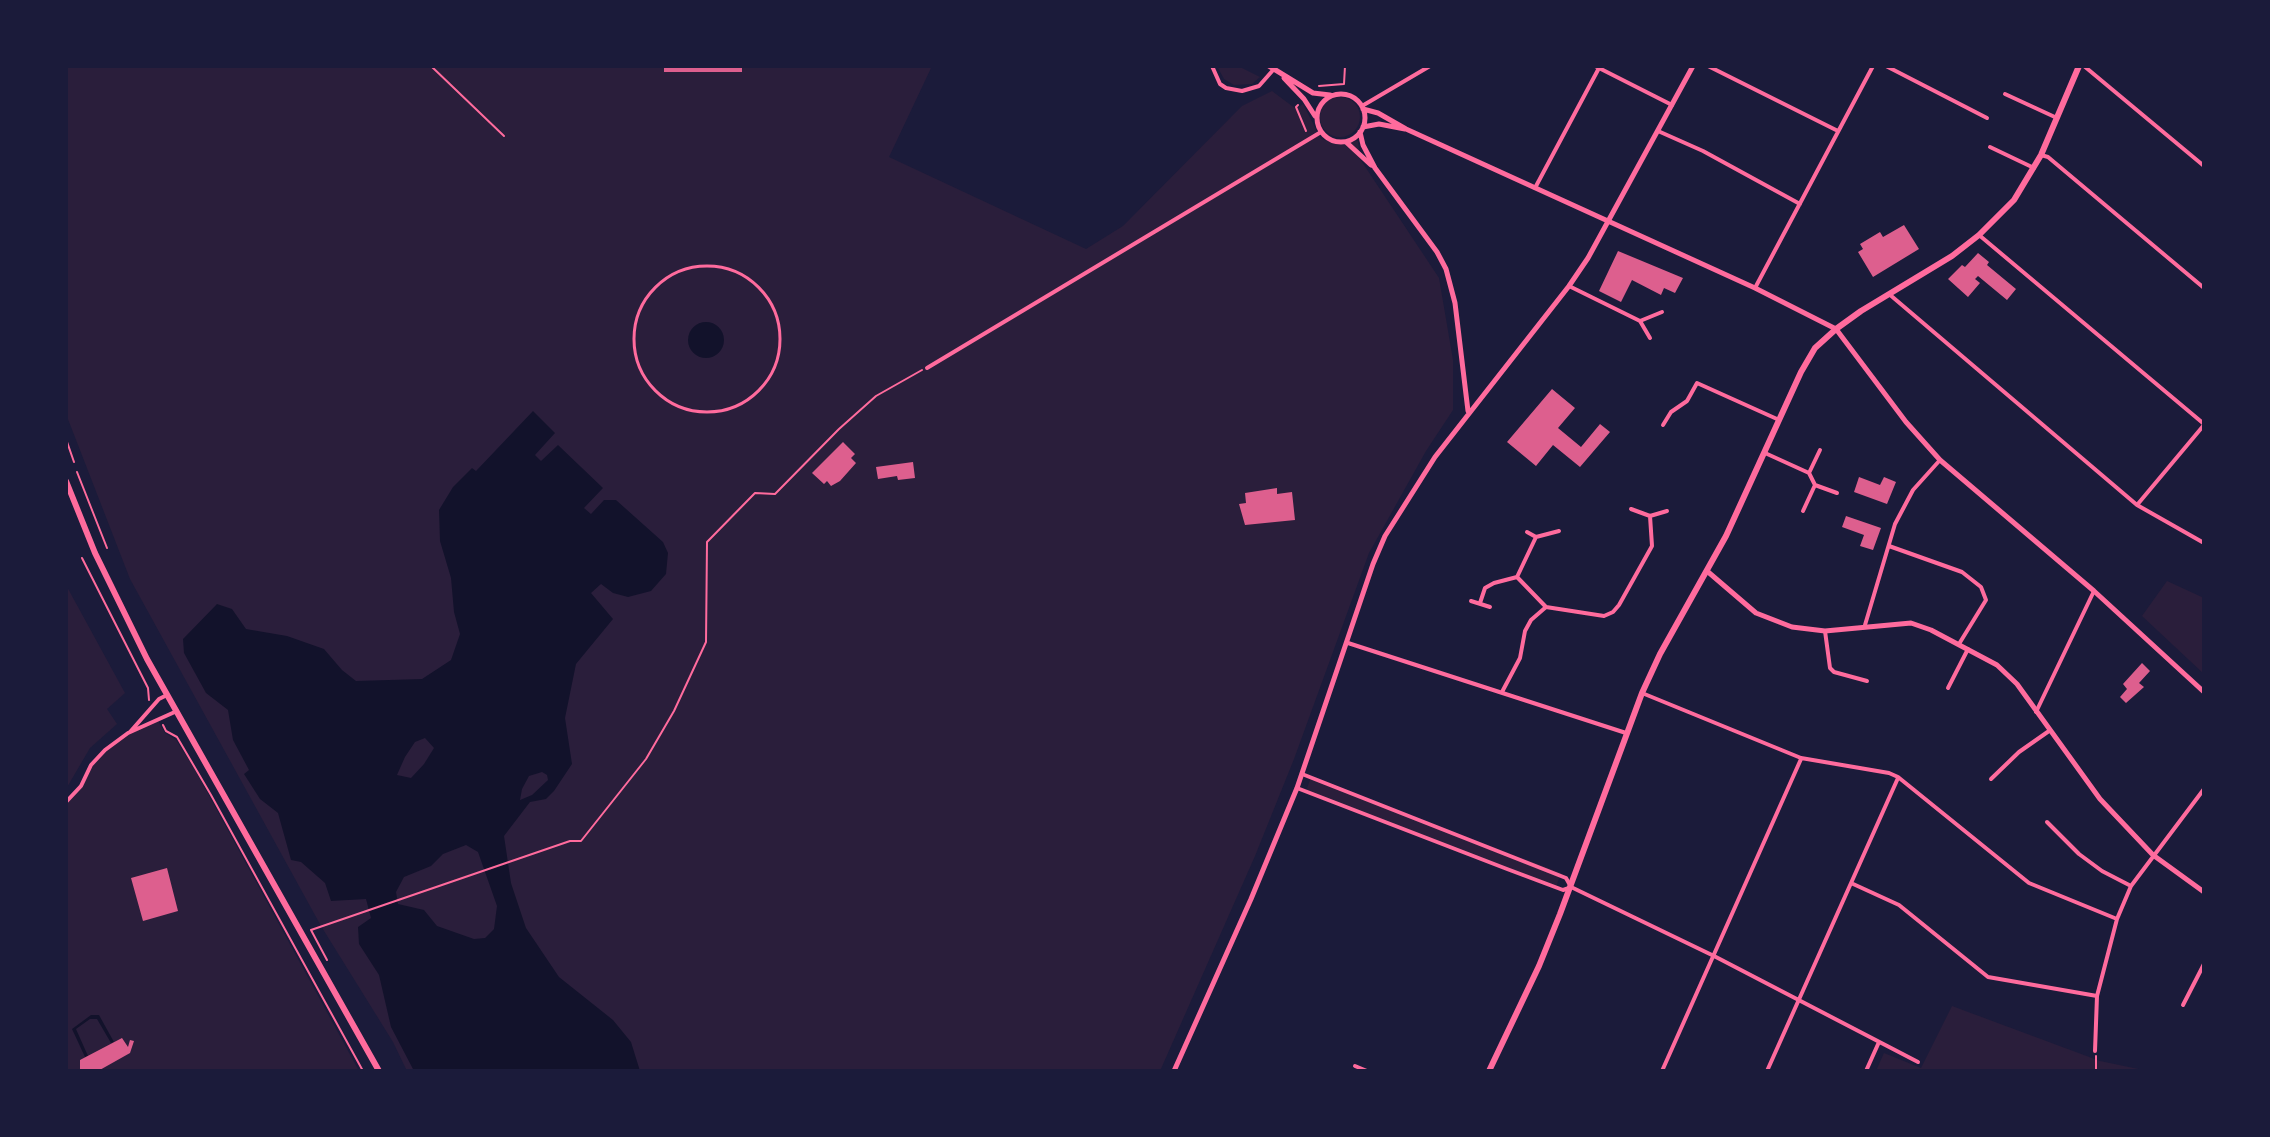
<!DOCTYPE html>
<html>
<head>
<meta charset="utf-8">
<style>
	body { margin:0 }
	#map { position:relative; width:2270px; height:1137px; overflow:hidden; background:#1b1b3a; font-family:"Fira Sans Condensed",sans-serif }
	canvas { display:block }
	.frame { position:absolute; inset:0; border:68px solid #1b1b3a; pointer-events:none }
</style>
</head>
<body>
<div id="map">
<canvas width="2270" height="1137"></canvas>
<div class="frame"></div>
</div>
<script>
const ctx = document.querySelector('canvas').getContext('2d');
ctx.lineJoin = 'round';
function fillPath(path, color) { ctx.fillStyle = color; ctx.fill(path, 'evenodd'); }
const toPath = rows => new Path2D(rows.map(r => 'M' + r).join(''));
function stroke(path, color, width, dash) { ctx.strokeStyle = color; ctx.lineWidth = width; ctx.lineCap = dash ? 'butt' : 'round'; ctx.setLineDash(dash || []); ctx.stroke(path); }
fillPath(toPath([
	[66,66,932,66,889,157,1086,249,1123,226,1242,106,1272,91,1296,109,1303,104,1321,139,1333,143,1358,141,1360,159,1439,278,1453,360,1453,410,1426,451,1369,553,1294,759,1255,856,1160,1071,407,1071,393,1042,321,926,130,579,66,414],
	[1217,66,1238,66,1260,77,1252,84,1234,85,1224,79],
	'1320 117a20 20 0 1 1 40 0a20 20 0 1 1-40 0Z',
	[2167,581,2204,598,2204,674,2142,616],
	[66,585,125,693,107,709,117,724,90,748,66,789],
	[158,721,165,733,176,740,194,768,359,1071,66,1071,66,802,81,786,91,765,105,750,128,733],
	[1311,777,1561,873,1556,887,1306,791],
	[1952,1006,2100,1061,2148,1071,1876,1071,1884,1053,1921,1068]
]), '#2a1e3b');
fillPath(toPath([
	'688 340a18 18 0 1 1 36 0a18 18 0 1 1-36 0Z',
	[533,411,555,433,535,455,541,461,558,445,603,488,584,508,591,514,604,500,616,500,663,542,668,553,666,574,651,591,628,597,613,593,601,584,591,593,613,619,576,664,565,718,572,764,554,791,546,799,530,802,504,836,511,883,526,928,559,977,613,1020,631,1042,640,1071,414,1071,391,1027,379,975,359,944,358,927,371,918,366,899,331,901,325,883,301,862,291,860,278,813,260,799,244,774,249,770,233,740,228,710,206,693,184,653,183,639,217,604,232,609,246,629,287,636,324,649,342,670,356,681,422,679,451,660,460,634,454,612,451,578,440,541,439,510,453,487,472,468,476,471],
	[425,738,434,748,424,764,411,778,397,775,405,757,415,742],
	[542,772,547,775,548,780,532,795,520,800,522,789,529,776],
	[466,845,478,852,497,906,494,929,485,938,474,939,437,926,424,910,398,904,396,892,404,877,431,866,443,854],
	[91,1015,99,1015,114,1042,111,1043,97,1019,90,1019,76,1029,88,1056,85,1057,72,1029]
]), '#12122b');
fillPath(toPath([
	[664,66,742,66,742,72,664,72],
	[1904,225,1919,249,1873,277,1858,252,1863,249,1860,244,1880,232,1883,237],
	[1618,251,1683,278,1675,293,1664,288,1661,295,1632,280,1621,302,1599,291],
	[1978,253,1989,262,1987,265,2016,289,2007,300,1978,276,1975,279,1980,283,1968,297,1948,279,1962,265,1965,267],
	[1552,389,1575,408,1558,428,1581,447,1600,424,1610,432,1580,467,1553,445,1536,466,1507,442],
	[843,442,855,454,851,458,856,463,840,481,831,486,827,481,824,484,812,473],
	[913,462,915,478,898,480,897,476,878,479,876,467],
	[1859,477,1880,485,1884,477,1896,482,1887,504,1854,492],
	[1277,488,1277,494,1292,492,1295,520,1245,525,1239,504,1246,503,1245,493],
	[1846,516,1881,528,1873,550,1860,546,1864,535,1842,527],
	[2142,663,2150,671,2139,683,2144,687,2126,703,2120,697,2127,689,2123,684],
	[167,868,178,911,143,921,131,878],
	[122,1038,128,1047,130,1040,134,1041,130,1053,98,1071,80,1071,80,1060]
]), '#dd5f8e');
stroke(toPath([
	[431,66,504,136],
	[1319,86,1344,84,1345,66],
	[1298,105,1296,107,1306,131],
	[66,439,74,462],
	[77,472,107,548],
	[82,558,148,688,149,700],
	[163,725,166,731,177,737,211,795,363,1071],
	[327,960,311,930,570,841,581,841,646,759,674,711,706,642,707,542,755,493,775,494,839,429,876,396,922,370],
	[2096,1056,2096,1071]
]), '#ff6b9d', 2);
stroke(toPath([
	'634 339a73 73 0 1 1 146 0a73 73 0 1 1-146 0Z'
]), '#ff6b9d', 3);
stroke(toPath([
	[1212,66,1220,84,1226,88,1242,91,1259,86,1274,69],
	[1595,66,1672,105],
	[1708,66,1838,131],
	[1886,66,1987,118],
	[2084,66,2204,166],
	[2005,94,2057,118],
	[1362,106,1430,66],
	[1658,131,1703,151,1800,204],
	[1990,147,2034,168],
	[2041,155,2048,157,2204,288],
	[1535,188,1599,68],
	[1979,235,2204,424],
	[1569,286,1640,321,1650,338],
	[1755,288,1873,66],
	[1889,294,2137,505,2204,543],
	[1640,321,1662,312],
	[927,368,1321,132],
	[1663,425,1671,412,1687,401,1697,383,1777,419],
	[1765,453,1809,473,1815,485,1837,493],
	[1809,473,1820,450],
	[2137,505,2204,425],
	[1631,509,1650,516,1667,511],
	[1803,511,1815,485],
	[1527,532,1536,537],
	[1889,546,1962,572,1981,587,1986,600,1959,644],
	[1471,601,1490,607],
	[1480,603,1485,588,1494,583,1517,577],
	[1546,607,1517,577,1536,537,1559,531],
	[1865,625,1895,524,1913,490,1940,460],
	[1825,631,1830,668,1834,672,1867,681],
	[1348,643,1626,733],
	[1948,688,1968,649],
	[1502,692,1520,658,1525,631,1531,620,1546,607,1604,616,1613,612,1619,605,1652,546,1650,516],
	[1642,693,1801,758,1889,773,1898,777,2029,883,2117,919],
	[2036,712,2094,591],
	[130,732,159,699,167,695],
	[1302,774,1566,878,1571,887,1714,956,1918,1062],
	[1991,779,2019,752,2049,731],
	[1297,788,1507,869,1563,890,1569,888],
	[66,802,81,786,91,765,105,750,128,733,177,711],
	[2047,822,2079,854,2102,871,2131,886],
	[1851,883,1899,905,1988,977,2097,996],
	[2183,1005,2204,964],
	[2095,1051,2097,996,2117,919,2131,886,2204,789],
	[1355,1066,1367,1071],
	[1662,1071,1801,759],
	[1767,1071,1898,778],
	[1866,1071,1879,1042]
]), '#ff6b9d', 4);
stroke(toPath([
	[1269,66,1313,93,1330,95],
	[1284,78,1304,99,1315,116],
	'1317 118a24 24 0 1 1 48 0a24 24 0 1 1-48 0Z',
	[1363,109,1378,113,1406,129,1755,288,1836,329,1906,422,1940,460,2094,591,2204,692],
	[1363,127,1379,124,1405,129],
	[1360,132,1363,145,1375,168,1437,252,1446,269,1455,303,1468,411],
	[1346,142,1371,165],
	[1707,571,1756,613,1792,627,1825,631,1911,623,1931,630,1997,665,2017,684,2100,799,2153,855,2204,892],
	[1174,1071,1251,899,1297,788,1373,564,1385,536,1435,457,1569,286,1588,258,1693,66]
]), '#ff6b9d', 5);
stroke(toPath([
	[1489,1071,1539,966,1560,914,1642,693,1660,654,1726,536,1801,372,1815,348,1836,329,1861,311,1952,256,1979,235,2014,200,2041,155,2079,66]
]), '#ff6b9d', 6);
stroke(toPath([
	[66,481,95,553,147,659,379,1071]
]), '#ff6b9d', 6);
</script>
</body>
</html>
